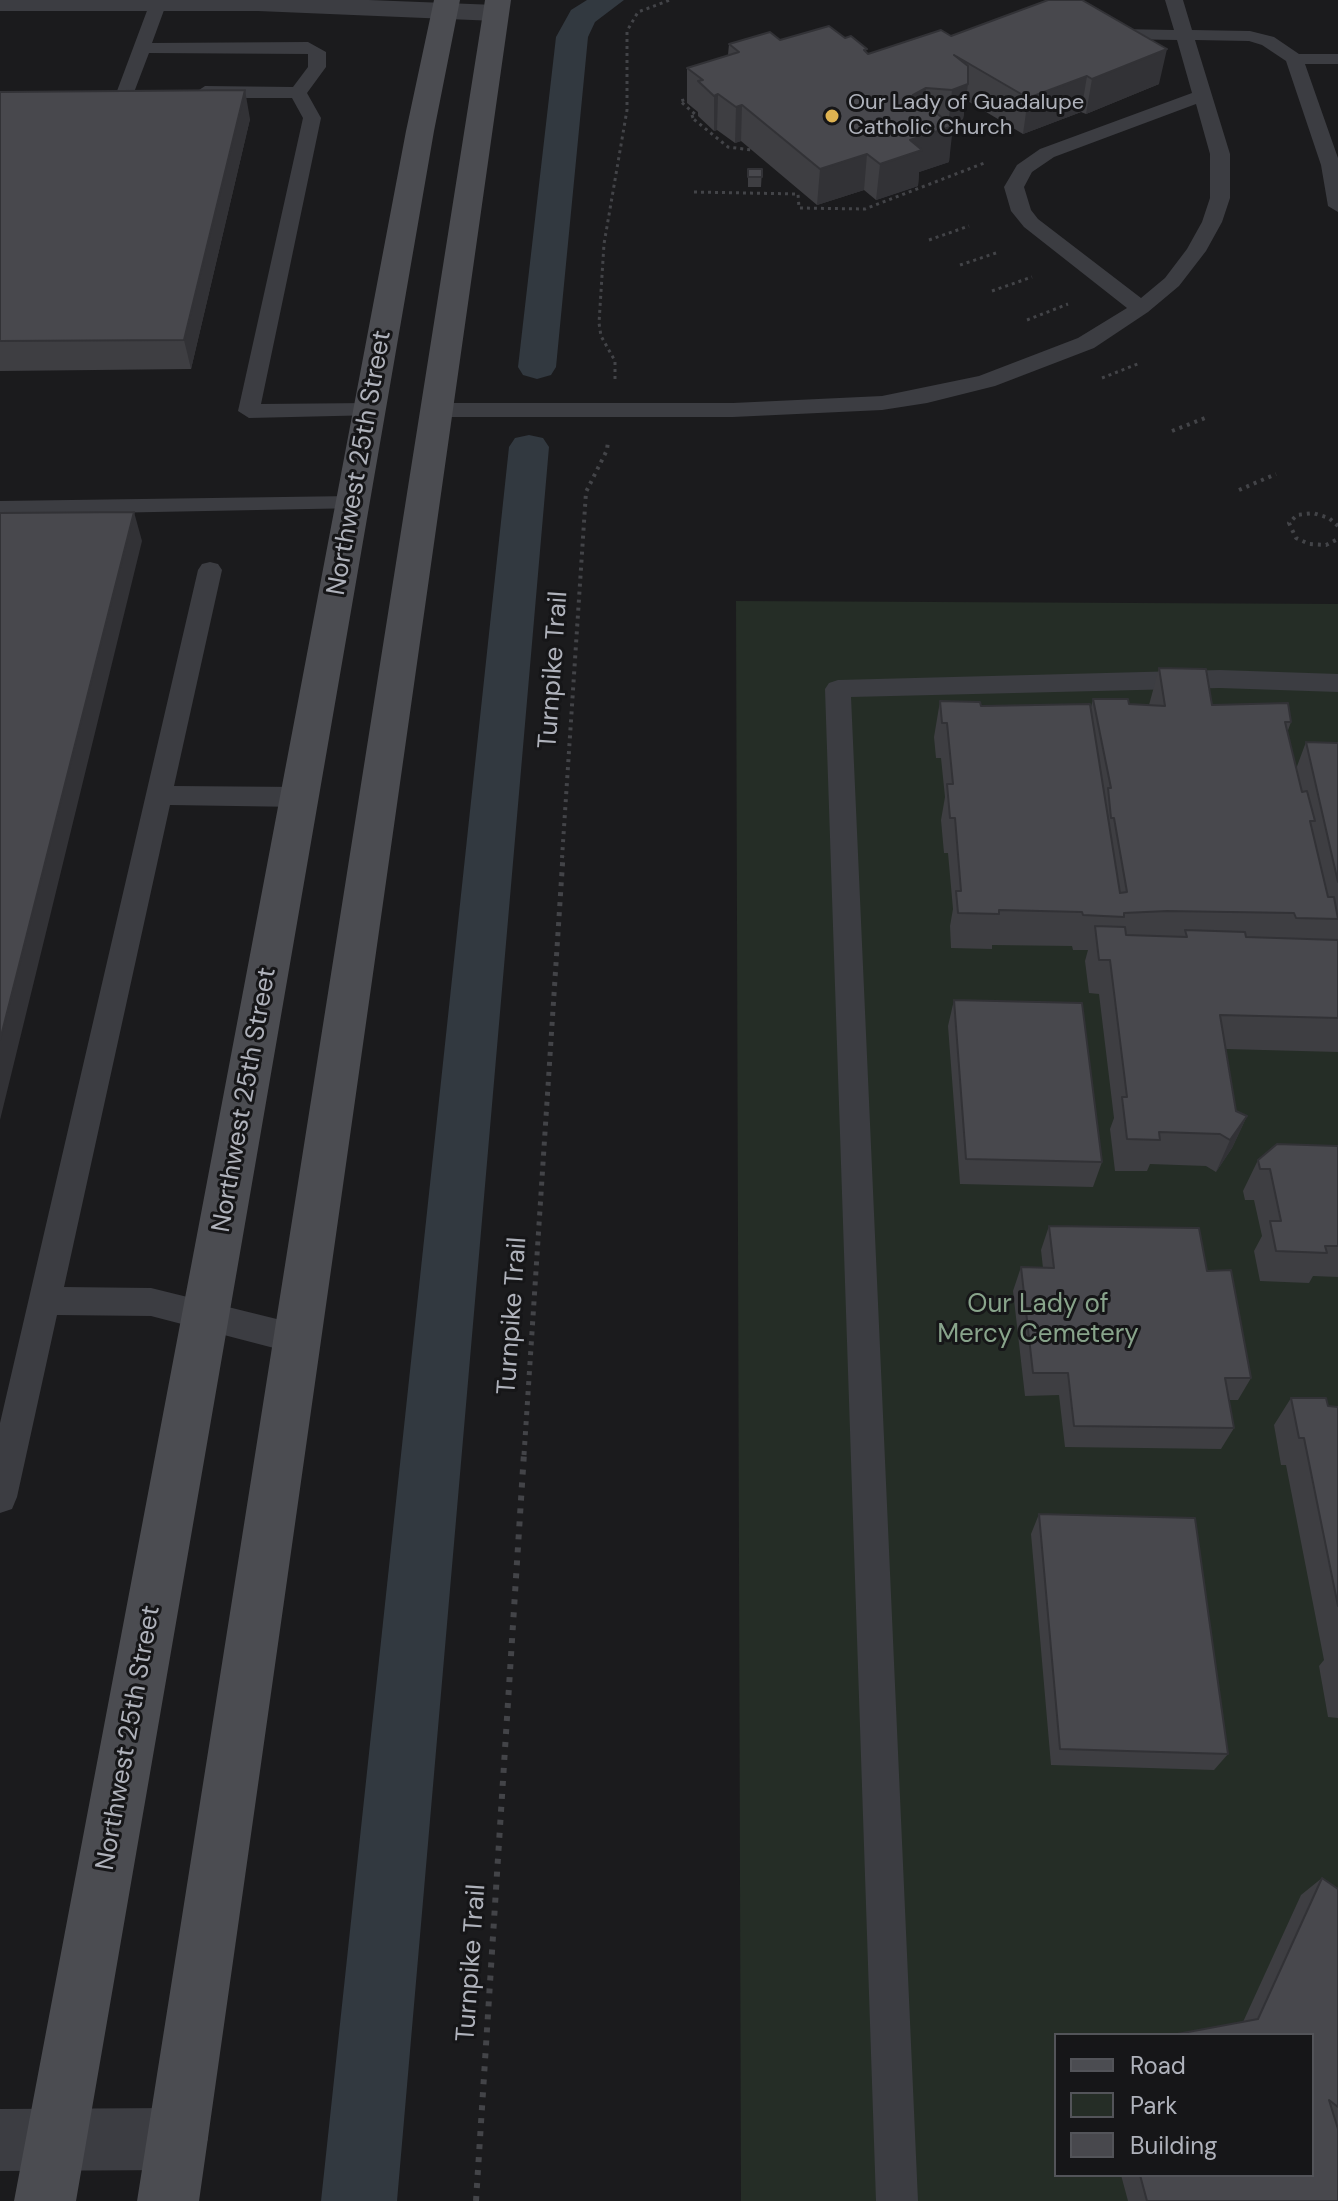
<!DOCTYPE html>
<html>
<head>
<meta charset="utf-8">
<style>
	body { margin:0 }
	#map { position:relative; width:1338px; height:2201px; overflow:hidden; background:#1b1b1d; font-family:"DM Sans",sans-serif }
	canvas { display:block }
	.legend { position:absolute; left:1054px; top:2033px; width:260px; height:144px; box-sizing:border-box; background:#161618; border:2px solid #535459; margin:0; padding:10px 14px; list-style:none; font-size:24px; color:#afb2bb }
	.legend li { display:flex; align-items:center; gap:16px; height:40px }
	.legend b { width:40px; border:2px solid #535459 }
</style>
</head>
<body>
<div id="map">
<canvas width="1338" height="2201"></canvas>
<ul class="legend">
<li><b style="height:10px;background:#4b4c51"></b>Road</li>
<li><b style="height:22px;background:#252d26"></b>Park</li>
<li><b style="height:22px;background:#48484d"></b>Building</li>
</ul>
</div>
<script>
const ctx = document.querySelector('canvas').getContext('2d');
ctx.lineJoin = 'round';
function fillPath(path, color) { ctx.fillStyle = color; ctx.fill(path, 'evenodd'); }
const toPath = rows => new Path2D(rows.map(r => 'M' + r).join(''));
function stroke(path, color, width, dash) { ctx.strokeStyle = color; ctx.lineWidth = width; ctx.lineCap = dash ? 'butt' : 'round'; ctx.setLineDash(dash || []); ctx.stroke(path); }
function write(font, color, halo, rows, align = 'center') {
  ctx.font = font + ' "DM Sans",sans-serif'; ctx.lineWidth = 6; ctx.setLineDash([]); ctx.textBaseline = 'middle'; ctx.strokeStyle = halo; ctx.fillStyle = color; for (const [text, x, y, turn = 0] of rows) {
    ctx.save(); ctx.translate(x, y); ctx.rotate((+turn || 0) * Math.PI / 180); ctx.textAlign = isNaN(turn) ? turn : align; if (halo) ctx.strokeText(text, 0, 0); ctx.fillText(text, 0, 0); ctx.restore();
  }
}
fillPath(toPath([
	[736,601,1338,604,1338,2201,741,2201],
	[1056,2035,1312,2035,1312,2175,1056,2175]
]), '#252d26');
fillPath(toPath([
	[587,0,624,0,595,22,588,37,556,367,551,375,537,379,523,375,518,367,556,37,571,10,587,0],
	[529,435,543,438,549,447,397,2201,321,2201,509,447,515,438,529,435]
]), '#323940');
stroke(toPath([
	[691,98,680,101,696,115,691,117,728,147,752,150],
	[694,192,798,194,799,208,865,209,987,162],
	[929,240,969,226],
	[960,265,999,252],
	[992,291,1032,277],
	[1027,320,1068,304],
	[1102,378,1140,363],
	[615,379,615,361,601,336,599,323,604,244,627,110,627,31,638,12,670,0]
]), '#434448', 3, [3, 4]);
stroke(toPath([
	[1172,431,1205,418],
	[1239,490,1276,474],
	[1338,526,1329,518,1313,513,1297,515,1289,523,1296,538,1309,544,1326,545,1338,539],
	[562,858,586,492,607,450,608,441]
]), '#434448', 4, [3, 5]);
stroke(toPath([
	[524,1455,563,856]
]), '#434448', 5, [4, 6]);
stroke(toPath([
	[476,2201,524,1453]
]), '#434448', 6, [5, 8]);
fillPath(toPath([
	[151,0,167,2,152,43,308,42,326,52,326,67,307,93,321,118,261,404,370,403,381,410,378,415,249,418,238,411,303,118,292,98,205,98,196,92,205,86,293,87,308,67,308,54,149,53,133,95,119,95,117,91,151,0],
	[1165,0,1183,0,1192,30,1250,31,1274,37,1299,54,1338,54,1338,64,1305,64,1338,158,1338,212,1328,206,1321,165,1286,61,1262,45,1249,41,1195,40,1230,154,1230,198,1222,222,1206,251,1179,286,1148,312,1094,348,995,386,927,403,882,410,733,417,434,417,423,410,434,403,733,403,882,396,979,376,1078,338,1127,308,1024,227,1011,211,1004,187,1017,165,1040,149,1192,93,1177,40,1118,39,1109,34,1118,29,1174,30,1165,0],
	[1196,104,1210,154,1210,198,1202,222,1187,249,1165,278,1141,298,1038,219,1031,210,1024,187,1032,172,1054,157,1196,104],
	[353,496,361,498,365,503,361,508,0,515,0,501,353,496],
	[210,562,218,564,222,570,174,786,300,787,309,790,313,797,309,804,300,807,170,805,64,1287,151,1288,297,1324,309,1329,313,1339,309,1349,297,1354,151,1316,57,1315,17,1497,12,1509,0,1513,0,1423,198,570,202,564,210,562],
	[1220,670,1338,674,1338,692,1220,688,851,697,918,2201,876,2201,825,689,829,683,838,680,1220,670]
]), '#3c3d42');
fillPath(toPath([
	[0,0,369,0,496,5,505,8,509,13,505,18,496,21,258,11,0,11,0,0],
	[177,2108,199,2117,208,2139,199,2161,177,2170,0,2171,0,2109,177,2108]
]), '#3c3d42');
fillPath(toPath([
	[434,0,460,0,434,131,76,2201,14,2201,406,131,434,0],
	[485,0,511,0,199,2201,137,2201,485,0]
]), '#4b4c51');
fillPath(toPath([
	[951,36,1159,84,1086,114,1081,112,1023,134,966,100,963,119,951,124,949,162,919,172,918,186,876,200,864,190,817,205,741,141,735,143,717,130,714,131,698,116,698,112,687,103,687,68,728,55,729,44,780,40,845,38,868,54],
	[0,92,250,119,191,369,0,371],
	[748,169,762,169,761,187,748,187],
	[1159,668,1212,705,1291,722,1287,733,1296,769,1306,742,1338,743,1338,1052,1226,1049,1236,1111,1247,1116,1232,1148,1216,1172,1206,1166,1150,1164,1147,1171,1115,1171,1110,1129,1114,1118,1099,994,1089,993,1085,961,1088,950,1073,950,1072,946,992,945,992,949,951,948,950,926,953,909,948,853,944,853,941,820,945,797,941,758,936,758,934,737,940,701,981,706,1091,707,1093,699,1129,704,1149,705],
	[954,1000,1102,1162,1093,1187,960,1184,948,1026],
	[1338,1146,1338,1277,1313,1276,1309,1283,1260,1281,1254,1251,1262,1236,1254,1200,1245,1200,1243,1191,1258,1160],
	[1049,1226,1207,1271,1251,1378,1238,1400,1229,1400,1234,1428,1221,1449,1065,1447,1059,1395,1025,1396,1013,1291,1021,1267,1043,1268,1041,1250],
	[1291,1398,1328,1406,1338,1407,1338,1718,1328,1717,1319,1666,1324,1660,1286,1465,1281,1465,1274,1425],
	[1039,1514,1228,1754,1214,1770,1051,1765,1031,1534],
	[1322,1878,1338,1889,1338,2201,1128,2201,1121,2175,1312,2175,1243,2022,1301,1895]
]), '#3e3e42');
fillPath(toPath([
	[1167,49,1159,84,1086,114,1092,79],
	[1087,76,1081,112,1023,134,1028,98],
	[968,84,963,119,948,126,952,90],
	[926,88,922,124,913,95],
	[245,90,250,119,191,369,184,340],
	[718,94,717,130,714,131,714,96],
	[742,105,741,141,735,143,736,107],
	[953,126,949,162,919,172,918,186,876,200,880,164,910,140],
	[867,154,864,190,817,205,820,169],
	[134,512,142,541,0,1120,0,1040],
	[1247,1116,1232,1148,1216,1172,1230,1140]
]), '#323236');
const building = toPath([
	[1048,0,1082,0,1167,49,1092,79,1087,76,1028,98,954,55,968,66,968,84,952,90,926,88,913,95,953,126,910,140,922,150,880,164,867,154,820,169,742,105,736,107,718,94,714,96,698,81,703,80,687,68,739,52,729,44,770,32,780,40,829,26,845,38,851,36,867,49,864,50,868,54,941,30,951,36,1048,0],
	[245,90,184,340,0,341,0,92,245,90],
	[748,169,762,169,762,177,748,177,748,169],
	[134,512,0,1040,0,513,134,512],
	[1159,668,1206,669,1212,705,1288,703,1291,722,1285,722,1302,792,1307,791,1315,821,1310,821,1328,897,1334,897,1338,919,1296,918,1294,913,1167,911,1124,913,1124,917,1083,915,1082,912,999,910,999,914,958,913,956,891,961,891,955,818,950,818,947,784,953,784,947,723,942,723,940,701,980,702,981,706,1090,704,1120,893,1127,892,1114,818,1111,818,1108,788,1111,788,1093,699,1128,699,1129,704,1165,706,1159,668],
	[1306,742,1338,743,1338,882,1306,742],
	[1095,926,1125,927,1126,935,1187,937,1185,930,1245,932,1246,937,1338,940,1338,1018,1220,1015,1236,1111,1247,1116,1230,1140,1220,1134,1159,1132,1160,1140,1127,1139,1122,1097,1127,1097,1110,960,1099,960,1095,926],
	[954,1000,1082,1003,1102,1162,966,1159,954,1000],
	[1277,1144,1338,1146,1338,1246,1325,1246,1327,1253,1276,1251,1270,1221,1281,1221,1270,1169,1260,1169,1258,1160,1277,1144],
	[1049,1226,1199,1228,1207,1271,1231,1270,1251,1378,1225,1378,1234,1428,1074,1426,1068,1373,1033,1373,1021,1267,1054,1268,1049,1226],
	[1291,1398,1326,1398,1328,1406,1338,1407,1338,1606,1304,1438,1299,1438,1291,1398],
	[1039,1514,1195,1518,1228,1754,1060,1749,1039,1514],
	[1322,1878,1338,1889,1338,2107,1329,2100,1338,2129,1338,2201,1147,2201,1140,2175,1312,2175,1312,2035,1172,2035,1258,2019,1322,1878]
]);
fillPath(building, '#48484d');
stroke(building, '#323236', 2);
for (const [x, y, r, color] of [
	[832,116,8,"#dfb351"]
]) { const dot = new Path2D(); dot.arc(x, y, r, 0, 2 * Math.PI); ctx.fillStyle = color; ctx.fill(dot); stroke(dot, '#161618', 3); }
write('22px', '#afb2bb', '#161618', [
	["Our Lady of Guadalupe",848,103],
	["Catholic Church",848,128]
], 'left');
write('26px', '#afb2bb', '#161618', [
	["Northwest 25th Street",360,463,-80],
	["Turnpike Trail",554,670,-86],
	["Northwest 25th Street",245,1100,-80],
	["Turnpike Trail",513,1316,-86],
	["Northwest 25th Street",129,1738,-80],
	["Turnpike Trail",472,1963,-86]
]);
write('26px', '#88a48b', '#161618', [
	["Our Lady of",1038,1305],
	["Mercy Cemetery",1038,1335]
]);
</script>
</body>
</html>
